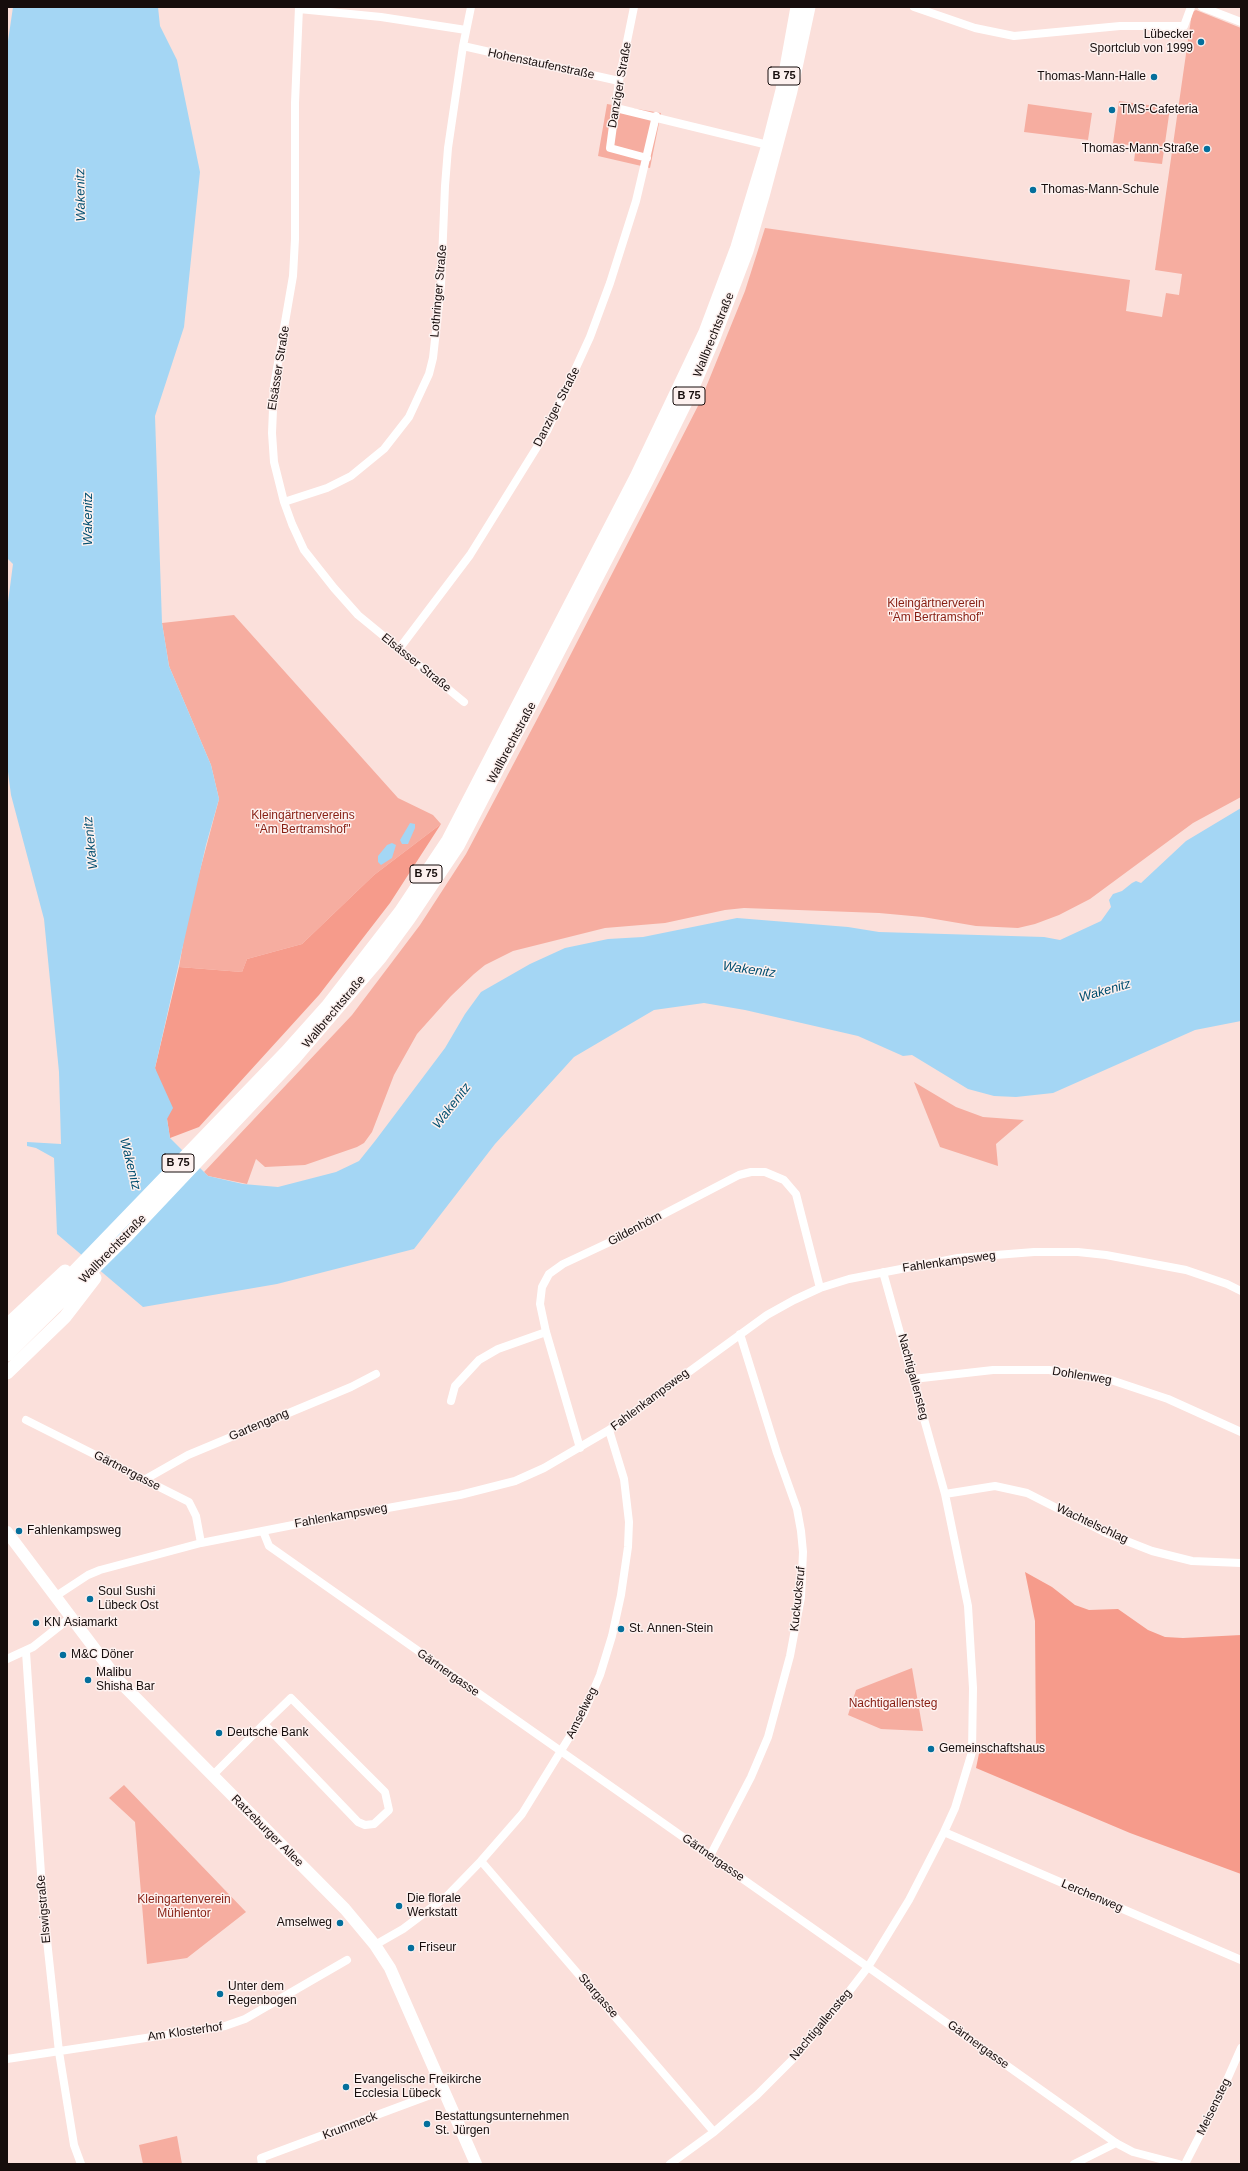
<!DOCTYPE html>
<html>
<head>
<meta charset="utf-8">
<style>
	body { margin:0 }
	#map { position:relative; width:1248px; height:2171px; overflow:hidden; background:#fbe0db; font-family:Arial,sans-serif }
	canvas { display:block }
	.frame { position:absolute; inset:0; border:8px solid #160d0c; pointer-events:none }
</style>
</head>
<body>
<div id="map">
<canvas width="1248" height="2171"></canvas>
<div class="frame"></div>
</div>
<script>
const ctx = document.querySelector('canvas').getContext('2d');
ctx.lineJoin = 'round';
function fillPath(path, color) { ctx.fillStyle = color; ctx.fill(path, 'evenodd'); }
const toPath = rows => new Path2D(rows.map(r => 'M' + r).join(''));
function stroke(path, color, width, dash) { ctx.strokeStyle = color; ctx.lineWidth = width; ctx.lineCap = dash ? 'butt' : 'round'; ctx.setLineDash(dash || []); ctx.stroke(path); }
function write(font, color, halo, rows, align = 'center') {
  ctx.font = font + ' Arial,sans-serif'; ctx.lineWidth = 3; ctx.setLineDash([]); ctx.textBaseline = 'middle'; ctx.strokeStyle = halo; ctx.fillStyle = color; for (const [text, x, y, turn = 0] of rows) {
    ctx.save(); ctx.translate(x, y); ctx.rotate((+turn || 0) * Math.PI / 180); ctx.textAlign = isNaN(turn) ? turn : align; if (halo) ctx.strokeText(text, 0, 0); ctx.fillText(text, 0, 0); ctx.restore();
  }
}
fillPath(toPath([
	[1196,10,1241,28,1241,797,1193,823,1090,899,1059,915,1035,924,1018,928,976,926,923,917,879,913,744,908,725,910,665,923,605,928,513,951,485,965,474,974,451,996,417,1034,394,1075,372,1132,364,1143,357,1147,305,1165,265,1167,256,1159,247,1184,208,1176,204,1172,352,1015,420,925,466,854,553,689,700,402,745,291,765,228,1130,280,1126,311,1162,317,1166,293,1179,295,1182,274,1155,270,1189,33,1192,12],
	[1119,101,1170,108,1162,164,1134,161,1136,146,1113,143],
	[607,104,661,113,650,168,598,156],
	[1028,104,1092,113,1088,140,1024,132],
	[234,615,398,798,433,815,441,824,374,875,302,944,247,959,242,972,179,967,188,915,219,799,211,765,169,666,162,623],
	[914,1082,956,1107,983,1117,1024,1120,996,1144,998,1166,940,1147],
	[912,1668,923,1731,881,1729,848,1715,856,1690],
	[124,1785,246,1912,187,1958,147,1964,135,1822,109,1798],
	[177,2136,182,2164,143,2164,139,2145]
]), '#f6ada0');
fillPath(toPath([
	[441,824,390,903,319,995,199,1127,170,1138,167,1119,155,1068,179,967,242,972,247,959,302,944,374,875],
	[1025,1572,1052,1587,1075,1605,1089,1610,1118,1609,1148,1630,1165,1637,1183,1638,1241,1635,1241,1874,1130,1833,976,1768,981,1744,1036,1750,1035,1621]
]), '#f69b8b');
fillPath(toPath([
	[13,7,158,7,160,26,177,60,200,172,184,327,155,416,162,623,169,666,211,765,219,799,206,845,155,1068,173,1108,167,1119,170,1138,208,1176,243,1184,278,1187,336,1172,359,1161,375,1141,445,1048,465,1014,481,992,530,964,565,948,608,939,643,937,737,918,848,927,879,932,1044,937,1060,940,1101,921,1111,907,1109,900,1113,894,1122,891,1132,883,1136,881,1141,883,1186,841,1241,808,1241,1021,1195,1030,1053,1093,1016,1097,994,1096,968,1089,912,1055,903,1056,858,1036,745,1010,704,1003,654,1010,574,1057,495,1144,414,1249,277,1284,143,1307,57,1234,54,1158,36,1148,27,1146,27,1142,61,1144,59,1072,44,919,11,795,7,764,7,610,13,564,7,558,7,48],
	[410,823,415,824,415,828,408,844,402,844,400,840],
	[392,843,396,845,392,858,381,865,378,862,378,856,387,845]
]), '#a4d6f4');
stroke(toPath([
	[299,7,295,103,295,239,293,276,274,386,272,433,274,462,284,502,292,524,304,550,334,588,358,615,464,702],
	[634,7,619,81,610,148,647,158],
	[914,7,975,28,1014,36,1120,26,1184,26,1191,7],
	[1202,7,1241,22],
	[299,9,381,17,466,30],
	[463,46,619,81],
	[616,108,768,145],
	[284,502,327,488,351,476,384,449,409,417,429,374,433,358,441,285,445,186,448,148,463,46,471,7],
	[399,649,470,555,547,431,590,337,610,283,636,201,656,116],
	[913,1379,993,1370,1049,1370,1108,1379,1168,1399,1241,1432],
	[451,1401,455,1386,479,1360,498,1349,546,1332],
	[26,1420,189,1502,196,1516,201,1543],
	[580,1448,546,1332,540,1304,542,1287,549,1274,563,1264,610,1242,739,1175,751,1172,765,1172,784,1180,796,1194,820,1288],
	[144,1480,188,1455,351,1387,376,1374],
	[945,1494,995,1486,1027,1493,1106,1533,1152,1551,1192,1561,1241,1563],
	[263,1531,269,1546,868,1967,1116,2143,1133,2152,1179,2164],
	[56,1596,88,1575,100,1570,201,1543,293,1525,460,1495,515,1481,544,1468,609,1430,767,1315,794,1300,820,1288,849,1279,958,1258,1034,1252,1078,1252,1106,1255,1186,1270,1227,1284,1241,1291],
	[26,1652,43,1903,59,2052,74,2145,81,2164],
	[7,1659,33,1647,71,1617],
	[212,1776,264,1724,291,1698,385,1792,389,1810,374,1824,365,1825,358,1822,264,1724],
	[944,1832,1241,1960],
	[710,1856,751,1777,768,1737,790,1656,801,1597,803,1552,801,1531,797,1509,777,1453,740,1334],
	[481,1861,714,2132],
	[375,1945,403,1929,447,1896,481,1861,522,1814,583,1715,600,1675,612,1636,621,1595,628,1547,629,1522,624,1479,609,1430],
	[7,2059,225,2026,245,2019,347,1960],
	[262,2164,261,2158,444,2090],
	[670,2164,714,2132,757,2095,795,2057,834,2011,868,1967,909,1900,944,1832,955,1808,972,1752,973,1688,968,1606,945,1494,883,1272],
	[1074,2164,1116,2143],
	[1185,2164,1219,2098,1241,2048]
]), '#fff', 8);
stroke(toPath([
	[7,1532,119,1681,345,1909,375,1945,390,1968,476,2164]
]), '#fff', 12);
stroke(toPath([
	[7,1325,65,1271],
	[7,1341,286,1052,328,1005,400,912,448,840,636,477,705,332,737,247,768,145,782,90,797,7],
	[7,1355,125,1238,294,1059,381,957,409,919,458,846,647,481,691,392,714,338,747,251,763,196,791,91,809,7],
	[7,1373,65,1317,95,1278]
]), '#fff', 13);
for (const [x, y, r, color] of [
	[1201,42,4,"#046f9c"],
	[1154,77,4,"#046f9c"],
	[1112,110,4,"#046f9c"],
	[1207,149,4,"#046f9c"],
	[1033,190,4,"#046f9c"],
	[19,1531,4,"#046f9c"],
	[90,1599,4,"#046f9c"],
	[36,1623,4,"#046f9c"],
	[621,1629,4,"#046f9c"],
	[63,1655,4,"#046f9c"],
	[88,1680,4,"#046f9c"],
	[219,1733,4,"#046f9c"],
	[931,1749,4,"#046f9c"],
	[399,1906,4,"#046f9c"],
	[340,1923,4,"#046f9c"],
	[411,1948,4,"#046f9c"],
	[220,1994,4,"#046f9c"],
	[346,2087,4,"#046f9c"],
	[427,2124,4,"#046f9c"]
]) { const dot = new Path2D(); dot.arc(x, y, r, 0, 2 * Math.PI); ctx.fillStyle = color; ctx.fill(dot); stroke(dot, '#fdf1ef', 1.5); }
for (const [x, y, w] of [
	[784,76,32],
	[689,396,32],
	[426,874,32],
	[178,1163,32]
]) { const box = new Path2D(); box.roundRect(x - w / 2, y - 9, w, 18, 3); ctx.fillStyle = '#fdf1ef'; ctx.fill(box); stroke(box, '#160d0c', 1); }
write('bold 11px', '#160d0c', null, [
	["B 75",784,76],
	["B 75",689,396],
	["B 75",426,874],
	["B 75",178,1163]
]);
write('12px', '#160d0c', '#fdf1ef', [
	["Lübecker",1193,35,"right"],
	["Sportclub von 1999",1193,49,"right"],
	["Thomas-Mann-Halle",1146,77,"right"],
	["TMS-Cafeteria",1120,110],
	["Thomas-Mann-Straße",1199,149,"right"],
	["Thomas-Mann-Schule",1041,190],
	["Fahlenkampsweg",27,1531],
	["Soul Sushi",98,1592],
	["Lübeck Ost",98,1606],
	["KN Asiamarkt",44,1623],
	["St. Annen-Stein",629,1629],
	["M&C Döner",71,1655],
	["Malibu",96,1673],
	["Shisha Bar",96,1687],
	["Deutsche Bank",227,1733],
	["Gemeinschaftshaus",939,1749],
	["Die florale",407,1899],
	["Werkstatt",407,1913],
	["Amselweg",332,1923,"right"],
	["Friseur",419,1948],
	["Unter dem",228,1987],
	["Regenbogen",228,2001],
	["Evangelische Freikirche",354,2080],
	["Ecclesia Lübeck",354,2094],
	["Bestattungsunternehmen",435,2117],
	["St. Jürgen",435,2131]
], 'left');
write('12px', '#160d0c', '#fdf1ef', [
	["Hohenstaufenstraße",541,64,12],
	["Danziger Straße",620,85,-80],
	["Lothringer Straße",439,291,-85],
	["Wallbrechtstraße",714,335,-68],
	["Elsässer Straße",279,368,-81],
	["Danziger Straße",557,407,-63],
	["Elsässer Straße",416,663,39],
	["Wallbrechtstraße",512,743,-62],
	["Wallbrechtstraße",334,1012,-50],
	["Gildenhörn",635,1229,-28],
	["Wallbrechtstraße",113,1249,-46],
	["Fahlenkampsweg",949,1262,-8],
	["Dohlenweg",1082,1376,9],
	["Nachtigallensteg",913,1377,75],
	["Fahlenkampsweg",650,1400,-37],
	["Gartengang",259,1425,-23],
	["Gärtnergasse",127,1471,27],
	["Fahlenkampsweg",341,1516,-10],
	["Wachtelschlag",1092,1524,25],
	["Kuckucksruf",798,1599,-84],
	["Gärtnergasse",448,1673,35],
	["Amselweg",582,1713,-64],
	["Ratzeburger Allee",267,1831,45],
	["Gärtnergasse",713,1858,35],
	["Lerchenweg",1092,1896,23],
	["Elswigstraße",44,1909,-95],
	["Stargasse",598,1996,49],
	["Nachtigallensteg",821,2025,-50],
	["Am Klosterhof",185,2032,-8],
	["Gärtnergasse",978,2045,36],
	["Meisensteg",1214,2107,-64],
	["Krummeck",350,2126,-21]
]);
write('12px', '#871e12', '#fdf1ef', [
	["Kleingärtnerverein",936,604],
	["\"Am Bertramshof\"",936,618],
	["Kleingärtnervereins",303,816],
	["\"Am Bertramshof\"",303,830],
	["Nachtigallensteg",893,1704],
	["Kleingartenverein",184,1900],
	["Mühlentor",184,1914]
]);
write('italic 13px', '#024f70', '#fdf1ef', [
	["Wakenitz",81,195,-91],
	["Wakenitz",88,519,-90],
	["Wakenitz",91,843,-96],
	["Wakenitz",749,970,8],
	["Wakenitz",1105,991,-16],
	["Wakenitz",452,1106,-52],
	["Wakenitz",130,1164,76]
]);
</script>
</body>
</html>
